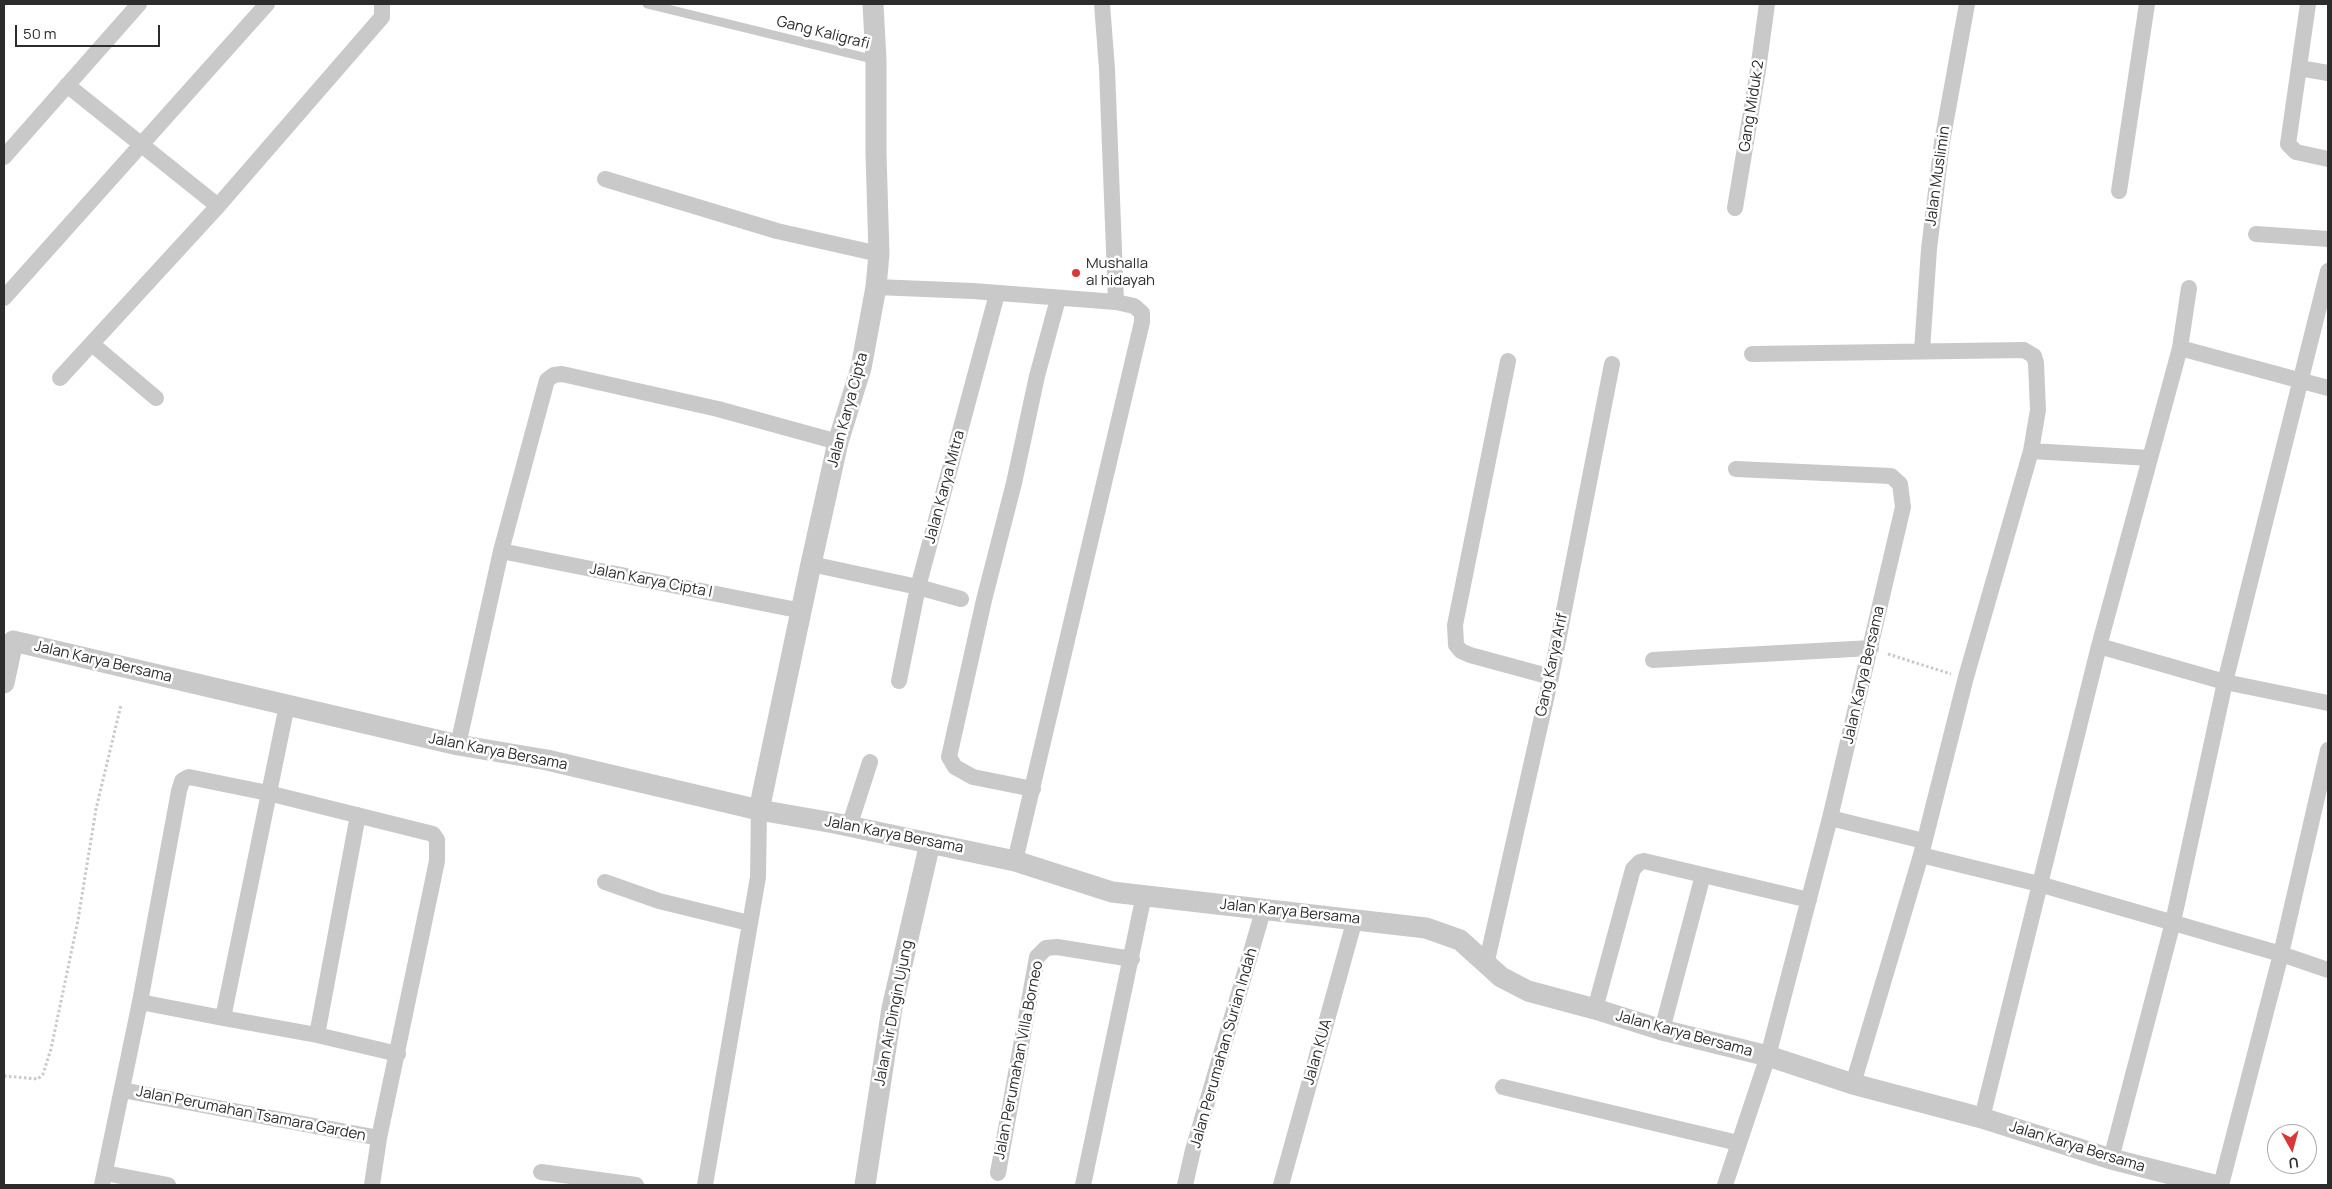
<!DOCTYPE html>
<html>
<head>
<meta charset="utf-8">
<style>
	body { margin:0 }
	#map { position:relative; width:2332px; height:1189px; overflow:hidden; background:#fff; font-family:Manrope,sans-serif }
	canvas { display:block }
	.frame { position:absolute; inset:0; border:5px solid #2c2c2c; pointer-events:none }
	.north { position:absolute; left:2267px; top:1124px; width:50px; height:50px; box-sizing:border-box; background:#fff; border:1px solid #ababab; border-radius:50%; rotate:173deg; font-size:14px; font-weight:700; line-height:20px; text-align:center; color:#2c2c2c }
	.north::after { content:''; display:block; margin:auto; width:18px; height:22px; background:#da3738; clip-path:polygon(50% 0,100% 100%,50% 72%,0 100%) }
	.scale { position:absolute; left:15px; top:25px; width:145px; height:22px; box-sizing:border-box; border:2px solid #2c2c2c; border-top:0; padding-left:6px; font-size:15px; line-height:18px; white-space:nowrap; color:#2c2c2c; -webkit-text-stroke:4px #fff; paint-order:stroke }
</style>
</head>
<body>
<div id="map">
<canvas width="2332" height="1189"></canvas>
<div class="frame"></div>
<div class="north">U</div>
<div class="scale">50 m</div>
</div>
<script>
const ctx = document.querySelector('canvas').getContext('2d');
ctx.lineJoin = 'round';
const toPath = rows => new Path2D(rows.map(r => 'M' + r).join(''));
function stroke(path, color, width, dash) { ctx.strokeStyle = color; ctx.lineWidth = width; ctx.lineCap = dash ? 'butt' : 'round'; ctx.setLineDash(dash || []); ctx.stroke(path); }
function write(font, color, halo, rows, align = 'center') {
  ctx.font = font + ' Manrope,sans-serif'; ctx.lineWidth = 5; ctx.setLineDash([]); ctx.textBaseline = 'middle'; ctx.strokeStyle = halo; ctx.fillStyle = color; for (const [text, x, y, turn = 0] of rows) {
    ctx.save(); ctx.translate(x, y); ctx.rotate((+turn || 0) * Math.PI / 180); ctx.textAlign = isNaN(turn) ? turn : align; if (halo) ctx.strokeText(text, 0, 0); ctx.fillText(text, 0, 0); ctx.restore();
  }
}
stroke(toPath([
	[1888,654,1951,674],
	[4,1076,38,1079,43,1074,51,1049,78,920,96,809,121,705]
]), '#c9c9c9', 3, [2.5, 2.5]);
stroke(toPath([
	[647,4,876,60]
]), '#c9c9c9', 9);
stroke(toPath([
	[1102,4,1107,69,1116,302],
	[2308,4,2288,144,2296,152,2328,159],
	[2299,68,2328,73],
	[67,85,218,206],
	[4,157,139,4],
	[605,179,777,231,879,254],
	[2119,191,2147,4],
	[1735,208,1758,70,1767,4],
	[2256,234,2328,239],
	[876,287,973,291,1116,302,1134,306,1142,313,1142,322,1015,861],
	[4,298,267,4],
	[92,344,156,398],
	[2180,348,2328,388],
	[1922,350,1929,249,1942,142,1967,4],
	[1752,354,2024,350,2034,356,2036,363,2038,410,2031,451,1966,677,1921,855,1853,1084],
	[1508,361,1455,625,1456,645,1461,651,1470,655,1551,677],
	[60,378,218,206,382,17,382,4],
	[2031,451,2150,458],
	[501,551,802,611],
	[811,564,918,587,961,599],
	[2099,646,2225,682,2328,703],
	[1653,660,1871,648],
	[899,681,918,587,997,294],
	[458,745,501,551,547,380,554,375,562,374,718,409,838,442],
	[1033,789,973,777,955,767,949,757,984,600,1014,483,1037,376,1058,299],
	[1830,818,1924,841],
	[849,827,870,762],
	[1921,855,2039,884,2281,954,2328,970],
	[605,882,659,901,749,923],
	[1486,965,1551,677,1612,364],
	[140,1002,179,791,182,781,185,779,189,777,268,793,433,834,437,840,437,861,379,1138,372,1185],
	[1595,1009,1633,869,1640,862,1644,861,1809,900],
	[223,1018,317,1035,398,1054],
	[1662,1030,1703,875],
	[317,1035,358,815],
	[1503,1087,1738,1143],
	[122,1090,379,1138],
	[1982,1118,2099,646,2180,348,2189,288],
	[2111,1159,2173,922,2225,682,2328,271],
	[541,1172,636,1185],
	[105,1173,168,1185],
	[998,1173,1037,957,1046,948,1057,947,1132,959],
	[102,1185,140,1002,223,1018,287,705],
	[705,1185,758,877,759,810],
	[1083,1185,1144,895],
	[1185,1185,1193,1150,1263,911],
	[1281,1185,1355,919],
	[1725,1185,1768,1056,1830,818,1903,507,1900,484,1891,476,1736,469],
	[2221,1185,2281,954,2328,750]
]), '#c9c9c9', 16);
stroke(toPath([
	[4,683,13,641,458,745,547,760,759,810,834,823,1015,861,1112,892,1426,928,1460,940,1501,977,1528,991,1595,1009,1662,1030,1768,1056,1853,1084,1982,1118,2111,1159,2214,1185],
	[759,810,811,564,838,442,861,368,876,287,879,254,876,154,876,60,873,4],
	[865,1185,892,1008,930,843]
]), '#c9c9c9', 21);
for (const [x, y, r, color] of [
	[1076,273,5,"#da3738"]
]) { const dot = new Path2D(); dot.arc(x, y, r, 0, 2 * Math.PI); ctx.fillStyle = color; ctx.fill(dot); stroke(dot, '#fff', 2); }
write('15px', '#2c2c2c', '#fff', [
	["Gang Kaligrafi",823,33,14],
	["Gang Miduk 2",1752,106,-81],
	["Jalan Muslimin",1938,176,-82],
	["Jalan Karya Cipta",848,410,-75],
	["Jalan Karya Mitra",945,487,-75],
	["Jalan Karya Cipta I",651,581,11],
	["Jalan Karya Bersama",103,662,13],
	["Gang Karya Arif",1552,665,-78],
	["Jalan Karya Bersama",1864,675,-77],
	["Jalan Karya Bersama",498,752,11],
	["Jalan Karya Bersama",894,835,11],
	["Jalan Karya Bersama",1290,912,6],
	["Jalan Air Dingin Ujung",894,1013,-79],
	["Jalan Karya Bersama",1684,1034,15],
	["Jalan Perumahan Surian Indah",1224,1048,-74],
	["Jalan KUA",1318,1052,-74],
	["Jalan Perumahan Villa Borneo",1019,1060,-79],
	["Jalan Perumahan Tsamara Garden",251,1114,11],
	["Jalan Karya Bersama",2077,1147,17]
]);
write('15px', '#2c2c2c', '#fff', [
	["Mushalla",1086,264],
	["al hidayah",1086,281]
], 'left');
</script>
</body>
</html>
